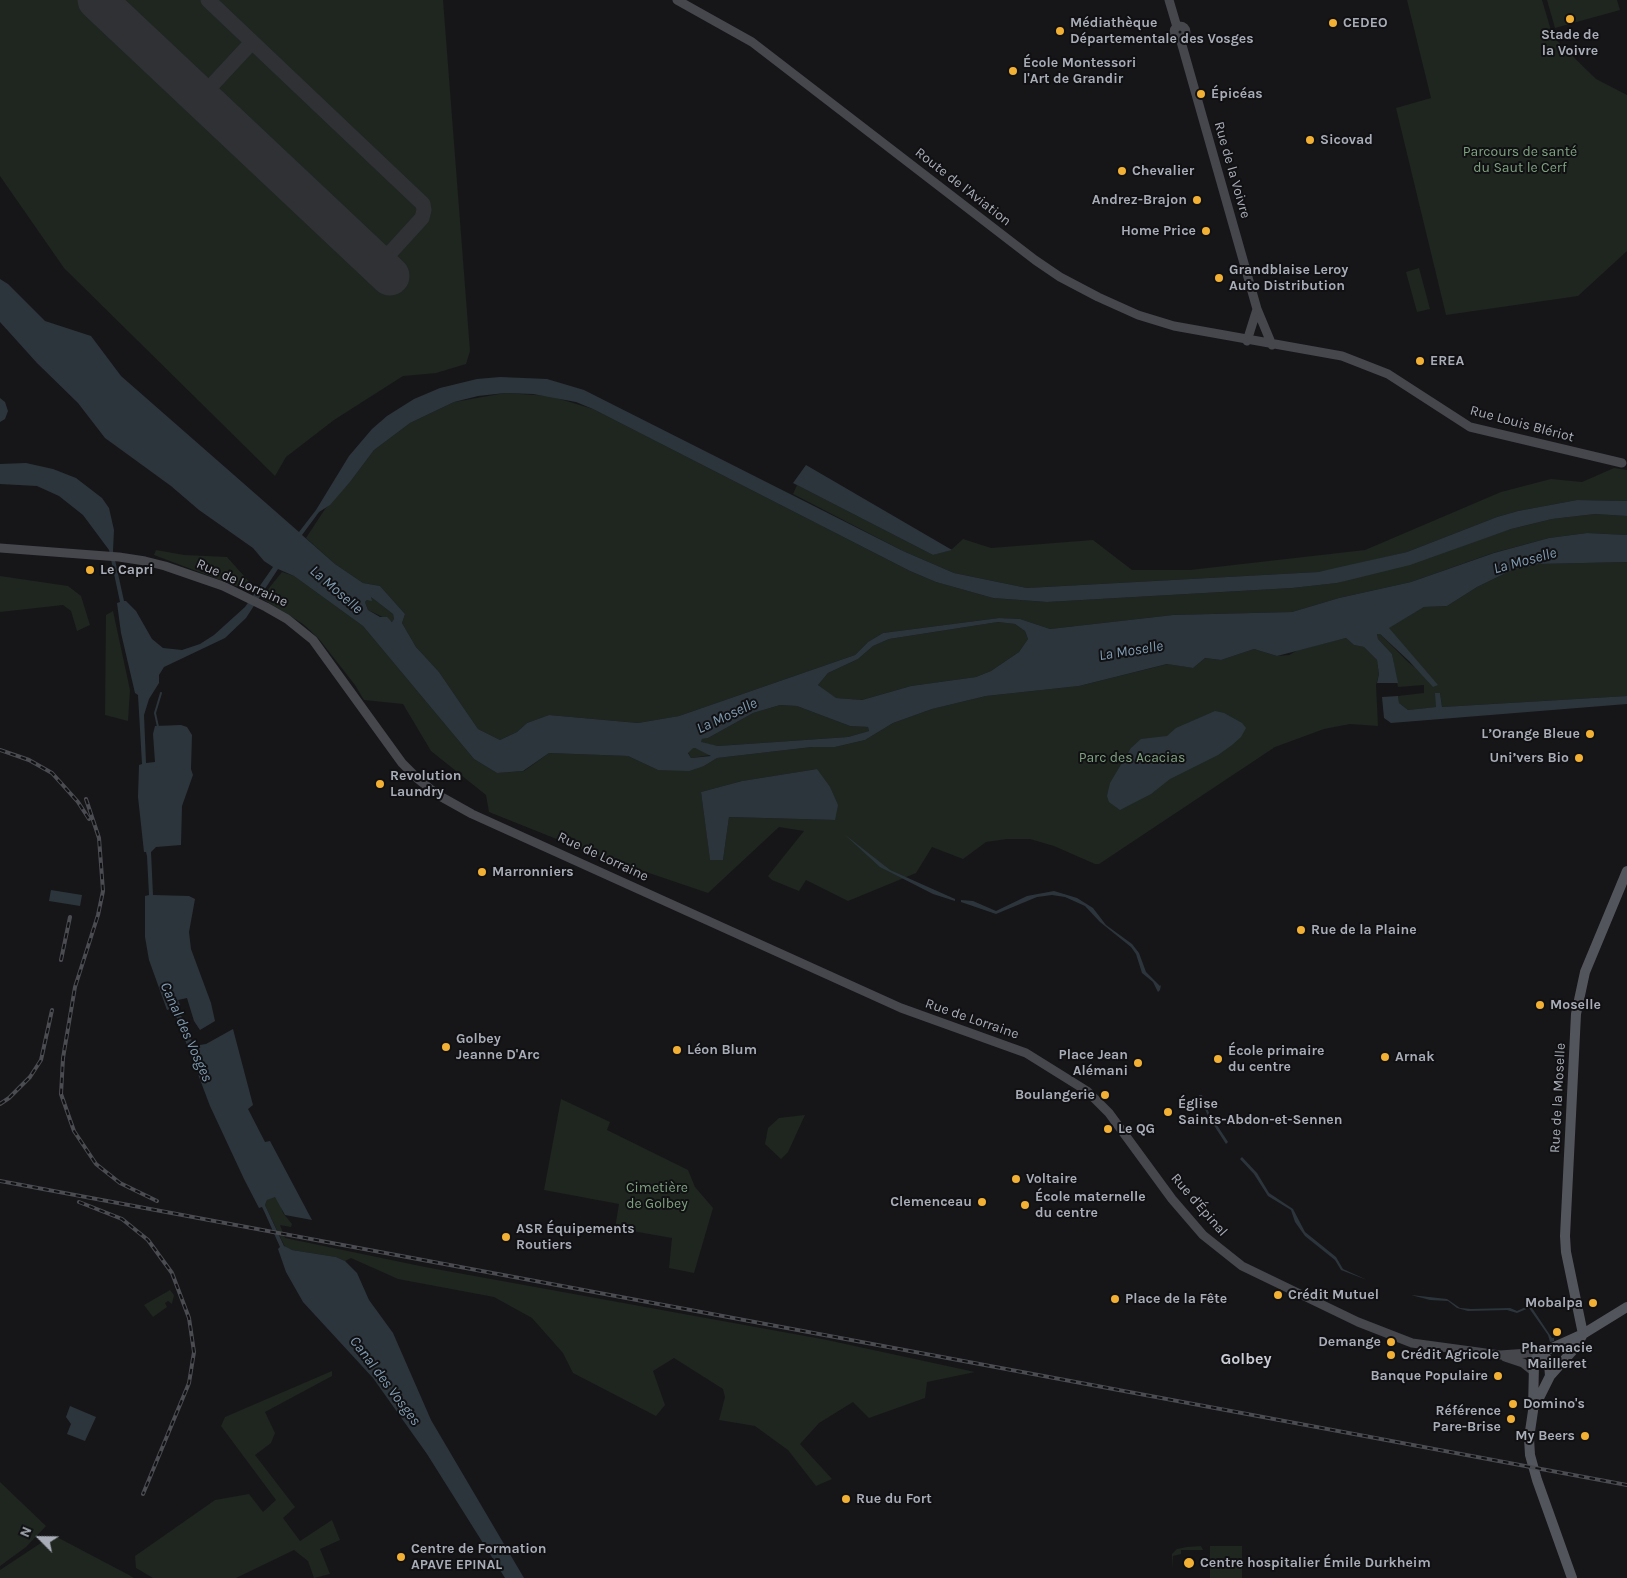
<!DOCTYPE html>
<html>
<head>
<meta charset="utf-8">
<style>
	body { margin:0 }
	#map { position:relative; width:1627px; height:1578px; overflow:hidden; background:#161618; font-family:Karla,sans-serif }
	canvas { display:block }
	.north { position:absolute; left:15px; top:1513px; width:50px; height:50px; -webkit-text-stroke:4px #111113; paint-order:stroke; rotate:293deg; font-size:14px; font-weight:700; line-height:20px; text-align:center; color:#a8adb8 }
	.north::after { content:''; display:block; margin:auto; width:18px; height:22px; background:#a8adb8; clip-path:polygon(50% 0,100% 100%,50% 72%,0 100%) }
</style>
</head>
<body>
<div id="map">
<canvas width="1627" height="1578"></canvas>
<div class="north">N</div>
</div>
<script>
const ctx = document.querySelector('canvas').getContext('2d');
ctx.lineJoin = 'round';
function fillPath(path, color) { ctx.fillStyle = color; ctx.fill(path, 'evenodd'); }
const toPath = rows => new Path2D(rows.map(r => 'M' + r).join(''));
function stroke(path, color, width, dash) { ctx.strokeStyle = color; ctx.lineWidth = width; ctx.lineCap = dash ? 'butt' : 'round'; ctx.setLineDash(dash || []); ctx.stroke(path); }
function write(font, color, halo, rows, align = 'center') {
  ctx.font = font + ' Karla,sans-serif'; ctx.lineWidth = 4; ctx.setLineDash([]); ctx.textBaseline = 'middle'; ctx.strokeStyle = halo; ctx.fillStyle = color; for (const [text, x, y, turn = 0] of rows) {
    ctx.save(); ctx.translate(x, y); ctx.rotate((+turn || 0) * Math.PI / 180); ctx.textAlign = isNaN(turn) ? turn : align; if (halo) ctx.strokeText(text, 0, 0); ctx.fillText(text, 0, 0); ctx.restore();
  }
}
fillPath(toPath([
	[0,0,443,0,470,351,466,364,436,373,403,376,334,420,286,457,275,476,64,268,0,176],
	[1407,0,1542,0,1553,37,1596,79,1627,95,1627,251,1578,296,1446,315,1396,108,1431,98],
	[1547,0,1617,0,1620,10,1555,28],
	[1419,268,1430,309,1417,312,1406,272],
	[505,393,550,396,593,409,910,571,936,582,993,598,1047,602,1292,588,1337,583,1511,529,1552,519,1595,514,1627,516,1627,535,1587,533,1549,538,1493,553,1411,582,1339,598,1292,612,1173,615,1050,629,1020,619,999,618,883,633,868,642,855,655,679,716,638,723,549,715,527,723,517,732,500,740,478,729,439,672,416,647,402,623,405,614,380,586,363,583,335,564,306,538,325,509,350,482,374,450,410,423,454,402],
	[1614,468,1627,470,1627,501,1577,500,1518,511,1497,517,1407,552,1345,567,1318,572,1027,588,954,573,903,551,793,494,797,485,933,555,951,550,963,539,991,548,1093,540,1132,570,1190,570,1365,550,1501,492,1551,479,1582,482],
	[156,550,184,555,227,557,252,585,244,589,154,555],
	[1627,562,1627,696,1442,707,1440,693,1437,707,1408,710,1399,703,1398,696,1424,693,1424,685,1398,687,1392,654,1378,639,1377,634,1380,634,1408,662,1437,685,1388,628,1424,607,1447,606,1477,587,1512,570,1539,564],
	[282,572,294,576,363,626,474,759,497,773,524,771,549,753,628,756,658,770,704,766,717,758,812,747,835,747,865,740,893,723,932,709,986,696,1079,686,1168,664,1193,668,1205,658,1221,660,1254,649,1277,656,1289,655,1298,650,1346,638,1354,645,1364,647,1377,660,1379,674,1376,685,1378,726,1350,724,1324,729,1275,747,1099,864,1095,864,1054,846,1030,839,1007,839,986,842,963,859,932,847,916,873,848,901,806,880,799,891,772,880,768,876,804,831,779,827,708,893,599,856,489,812,486,795,431,751,403,704,364,700,355,685,319,639,303,624,261,598],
	[817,769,835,820,729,817,723,860,710,859,701,792,742,781],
	[0,576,68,586,81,596,90,625,77,631,71,611,63,605,0,612],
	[371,597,393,614,394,619,393,622,368,610,365,602],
	[113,611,130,690,128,721,105,715,106,615],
	[998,622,1015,624,1025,631,1028,639,1019,652,991,671,976,677,911,686,862,700,835,698,818,685,828,673,858,659,873,646,889,639],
	[780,705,797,706,850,726,868,727,869,731,848,737,718,746,700,743,702,739,708,738,753,713],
	[692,748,695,748,711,755,691,758,688,752],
	[561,1099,610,1122,607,1130,688,1170,695,1187,713,1208,694,1273,669,1268,672,1238,615,1228,619,1204,544,1190],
	[805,1115,788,1152,781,1159,765,1144,768,1128,779,1118],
	[274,1196,279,1200,283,1213,292,1224,291,1227,280,1225,285,1238,425,1267,827,1340,975,1372,927,1382,925,1398,869,1418,853,1402,819,1423,800,1444,832,1479,816,1486,788,1450,755,1426,719,1420,725,1397,723,1389,674,1358,653,1371,665,1405,656,1416,573,1373,563,1353,532,1318,494,1297,398,1279,351,1258,345,1261,336,1257,286,1249,265,1205,267,1200],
	[170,1290,174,1295,172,1304,168,1301,165,1303,167,1307,153,1317,144,1305],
	[332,1371,332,1376,265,1412,275,1433,271,1443,255,1455,295,1507,283,1518,300,1541,332,1520,340,1540,320,1549,330,1574,314,1578,308,1561,294,1550,236,1578,153,1578,136,1568,135,1556,215,1500,249,1494,263,1512,276,1500,221,1426,225,1417],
	[0,1482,46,1526,26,1547,0,1566],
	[53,1535,129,1575,134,1578,0,1578,0,1570],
	[1210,1546,1242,1546,1242,1578,1210,1578],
	[1187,1547,1201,1546,1203,1550,1181,1550,1181,1554,1173,1556,1172,1569,1172,1554,1177,1549]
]), '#1e261f');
fillPath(toPath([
	[0,279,8,284,45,321,91,336,121,376,299,532,316,510,349,456,372,429,387,416,414,399,440,388,477,379,500,377,547,379,584,390,903,551,954,573,1027,588,1318,572,1407,552,1497,517,1518,511,1577,500,1627,501,1627,516,1595,514,1552,519,1511,529,1410,565,1337,583,1292,588,1047,602,993,598,936,582,910,571,593,409,576,402,533,394,505,393,478,396,454,402,410,423,374,450,350,482,330,505,319,512,302,535,335,564,363,583,380,586,405,614,402,623,416,647,439,672,478,729,500,740,517,732,527,723,549,715,638,723,679,716,855,655,868,642,883,633,999,618,1020,619,1050,629,1173,615,1292,612,1339,598,1411,582,1494,553,1549,538,1587,533,1627,535,1627,562,1539,564,1512,570,1477,587,1447,606,1424,607,1389,628,1438,685,1433,687,1409,661,1380,634,1377,634,1378,639,1392,654,1398,683,1377,683,1379,674,1377,660,1364,647,1354,645,1346,638,1277,656,1254,649,1221,660,1205,658,1193,668,1167,664,1079,686,986,696,932,709,893,723,865,740,835,747,812,747,717,758,704,766,689,771,658,770,628,756,549,753,523,771,497,773,474,759,363,626,294,576,278,569,246,618,225,638,164,667,159,675,159,683,149,699,144,715,146,763,155,762,153,734,155,726,181,725,187,727,192,735,191,769,193,775,182,806,181,845,156,847,151,852,153,895,189,896,195,899,189,932,191,949,211,1003,215,1021,200,1030,194,1021,187,998,178,1000,180,1005,177,1006,194,1046,206,1044,233,1029,253,1105,248,1109,265,1142,270,1141,312,1220,285,1215,275,1197,267,1200,265,1205,284,1246,292,1250,336,1257,345,1261,357,1273,369,1300,393,1333,431,1420,524,1578,505,1578,427,1454,373,1378,303,1302,286,1272,278,1249,280,1247,264,1211,262,1207,259,1208,244,1179,210,1106,173,1008,167,1010,149,960,145,937,145,896,149,895,147,856,146,852,144,852,138,797,139,765,142,764,138,695,135,693,121,633,117,603,120,602,109,550,83,515,59,496,37,486,0,484,0,464,26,463,53,469,76,478,102,498,109,508,114,530,113,551,124,601,126,601,136,611,152,639,163,648,182,650,200,644,214,635,245,607,273,567,264,561,253,548,199,510,171,486,105,438,78,403,37,363,0,322],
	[371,597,393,614,394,619,392,622,387,617,380,617,368,610,365,602,367,600,372,601],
	[998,622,1015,624,1025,631,1028,639,1019,652,991,671,976,677,911,686,862,700,836,698,818,685,828,673,858,659,873,646,889,639],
	[780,705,797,706,850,726,868,727,869,731,848,737,718,746,701,742,702,739,708,738,753,713],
	[693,748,695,748,711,756,691,758,688,753],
	[0,398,5,402,8,411,5,419,0,422],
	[806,465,952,550,933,555,793,483],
	[1435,693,1440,693,1442,707,1627,696,1627,704,1391,723,1384,718,1382,697,1398,696,1399,703,1408,710,1436,707],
	[1215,711,1224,713,1242,723,1246,728,1241,737,1232,745,1218,755,1170,779,1151,794,1120,810,1109,802,1107,796,1110,783,1131,748,1141,739,1167,736,1176,728],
	[817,769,830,787,838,805,835,820,729,817,723,860,710,860,701,792,742,781],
	[844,834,890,870,955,899,955,901,933,894,880,867],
	[51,890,82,895,80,906,49,901],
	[1054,891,1077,898,1093,908,1106,925,1132,944,1139,953,1146,972,1160,986,1161,985,1160,990,1158,992,1153,982,1142,973,1136,954,1131,947,1100,922,1085,906,1065,897,1052,895,1037,897,996,914,961,902,961,900,973,901,996,911,1027,896],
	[1199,1095,1202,1095,1209,1113,1228,1142,1226,1144,1208,1116],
	[1242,1157,1257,1173,1269,1193,1293,1209,1305,1232,1336,1257,1343,1269,1367,1280,1341,1270,1335,1260,1305,1236,1295,1222,1291,1210,1268,1196,1254,1174,1240,1159],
	[1411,1295,1447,1299,1460,1308,1471,1309,1510,1308,1517,1311,1530,1305,1552,1338,1554,1338,1554,1341,1550,1342,1548,1335,1529,1308,1517,1313,1507,1310,1468,1311,1457,1308,1448,1301,1430,1300],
	[70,1406,96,1417,85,1441,67,1434,71,1424,66,1417]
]), '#2c353c');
stroke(toPath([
	[158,727,155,713,161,693]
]), '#2c353c', 2);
stroke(toPath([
	[208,0,423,204,424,210,422,218,391,252,370,257],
	[201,97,252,42]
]), '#303135', 15);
stroke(toPath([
	[97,0,390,276]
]), '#303135', 39);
stroke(toPath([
	[677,0,752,42,1035,260,1060,277,1098,297,1138,315,1174,326,1342,356,1388,374,1470,427,1622,463],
	[1169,0,1177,27],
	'1174 32a6 6 0 1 1 12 0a6 6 0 1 1-12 0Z',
	[1180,38,1257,309,1272,345],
	[1247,341,1257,309],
	[0,548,119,557,145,561,165,566,223,586,266,607,287,619,313,640,402,763,418,779,438,795,472,814,901,1008,1026,1053,1087,1091,1109,1113,1172,1199,1203,1235,1242,1266,1358,1322,1412,1343,1500,1355,1543,1352],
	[1505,1357,1523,1363,1533,1371]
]), '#45474d', 9);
stroke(toPath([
	[1583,1334,1566,1252,1565,1236,1576,1014,1585,972,1627,871],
	[1543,1352,1549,1363,1550,1376],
	[1535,1406,1550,1376,1575,1348,1583,1334],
	[1572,1578,1537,1480,1530,1455,1529,1438,1533,1411,1534,1364,1536,1358,1543,1352,1583,1334,1627,1307]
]), '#53555c', 10);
const rail = toPath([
	[0,750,29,760,52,773,78,802,89,819],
	[86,799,99,838,103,891,98,915,75,987,63,1058,61,1094,74,1131,96,1164,120,1183,157,1201],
	[61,960,70,917],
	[0,1104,9,1098,30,1077,41,1060,52,1010],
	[0,1181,1627,1485],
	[79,1202,122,1219,148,1240,172,1273,189,1318,194,1352,189,1383,143,1494]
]);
stroke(rail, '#4a4c52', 4);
stroke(rail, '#111113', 2, [5.5]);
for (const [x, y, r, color] of [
	[1570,19,5,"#f2b134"],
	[1333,23,5,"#f2b134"],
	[1060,31,5,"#f2b134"],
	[1013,71,5,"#f2b134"],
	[1201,94,5,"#f2b134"],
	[1310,140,5,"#f2b134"],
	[1122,171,5,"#f2b134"],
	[1197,200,5,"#f2b134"],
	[1206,231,5,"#f2b134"],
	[1219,278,5,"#f2b134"],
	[1420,361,5,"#f2b134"],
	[90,570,5,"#f2b134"],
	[1590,734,5,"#f2b134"],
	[1579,758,5,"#f2b134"],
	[380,784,5,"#f2b134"],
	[482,872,5,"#f2b134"],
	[1301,930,5,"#f2b134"],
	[1540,1005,5,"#f2b134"],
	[446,1047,5,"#f2b134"],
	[677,1050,5,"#f2b134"],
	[1385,1057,5,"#f2b134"],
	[1218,1059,5,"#f2b134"],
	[1138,1063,5,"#f2b134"],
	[1105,1095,5,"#f2b134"],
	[1168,1112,5,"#f2b134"],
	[1108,1129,5,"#f2b134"],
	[1016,1179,5,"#f2b134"],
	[982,1202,5,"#f2b134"],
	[1025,1205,5,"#f2b134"],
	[506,1237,5,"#f2b134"],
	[1278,1295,5,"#f2b134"],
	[1115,1299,5,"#f2b134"],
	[1593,1303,5,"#f2b134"],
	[1557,1332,5,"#f2b134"],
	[1391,1342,5,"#f2b134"],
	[1391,1355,5,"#f2b134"],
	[1498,1376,5,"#f2b134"],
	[1513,1404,5,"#f2b134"],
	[1511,1419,5,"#f2b134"],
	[1585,1436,5,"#f2b134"],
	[846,1499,5,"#f2b134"],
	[401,1557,5,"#f2b134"],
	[1189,1563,6,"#f2b134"]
]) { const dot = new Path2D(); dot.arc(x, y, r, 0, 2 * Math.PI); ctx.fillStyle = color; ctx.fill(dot); stroke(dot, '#111113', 2); }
write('bold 14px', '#a8adb8', '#111113', [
	["Médiathèque",1070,23],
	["Départementale des Vosges",1070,39],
	["CEDEO",1343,23],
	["Stade de",1570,35,"center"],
	["la Voivre",1570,51,"center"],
	["École Montessori",1023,63],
	["l'Art de Grandir",1023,79],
	["Épicéas",1211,94],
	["Sicovad",1320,140],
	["Chevalier",1132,171],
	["Andrez-Brajon",1187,200,"right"],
	["Home Price",1196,231,"right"],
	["Grandblaise Leroy",1229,270],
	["Auto Distribution",1229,286],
	["EREA",1430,361],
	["Le Capri",100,570],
	["L’Orange Bleue",1580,734,"right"],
	["Uni’vers Bio",1569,758,"right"],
	["Revolution",390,776],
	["Laundry",390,792],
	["Marronniers",492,872],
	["Rue de la Plaine",1311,930],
	["Moselle",1550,1005],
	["Golbey",456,1039],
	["Jeanne D'Arc",456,1055],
	["Léon Blum",687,1050],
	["École primaire",1228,1051],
	["du centre",1228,1067],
	["Place Jean",1128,1055,"right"],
	["Alémani",1128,1071,"right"],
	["Arnak",1395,1057],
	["Boulangerie",1095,1095,"right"],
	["Église",1178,1104],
	["Saints-Abdon-et-Sennen",1178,1120],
	["Le QG",1118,1129],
	["Voltaire",1026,1179],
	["École maternelle",1035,1197],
	["du centre",1035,1213],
	["Clemenceau",972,1202,"right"],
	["ASR Équipements",516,1229],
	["Routiers",516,1245],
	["Crédit Mutuel",1288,1295],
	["Place de la Fête",1125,1299],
	["Mobalpa",1583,1303,"right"],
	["Demange",1381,1342,"right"],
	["Pharmacie",1557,1348,"center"],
	["Mailleret",1557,1364,"center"],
	["Crédit Agricole",1401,1355],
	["Banque Populaire",1488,1376,"right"],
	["Domino's",1523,1404],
	["Référence",1501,1411,"right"],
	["Pare-Brise",1501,1427,"right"],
	["My Beers",1575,1436,"right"],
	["Rue du Fort",856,1499],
	["Centre de Formation",411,1549],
	["APAVE EPINAL",411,1565],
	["Centre hospitalier Émile Durkheim",1200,1563]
], 'left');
write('14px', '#7fa381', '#111113', [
	["Parcours de santé",1520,152],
	["du Saut le Cerf",1520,168],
	["Parc des Acacias",1132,758],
	["Cimetière",657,1188],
	["de Golbey",657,1204]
]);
write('14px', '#a8adb8', '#111113', [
	["Rue de la Voivre",1232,170,74],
	["Route de l'Aviation",963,187,38],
	["Rue Louis Blériot",1522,424,15],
	["Rue de Lorraine",242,583,24],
	["Rue de Lorraine",603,857,25],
	["Rue de Lorraine",972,1019,19],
	["Rue de la Moselle",1558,1098,-87],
	["Rue d'Épinal",1199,1205,49]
]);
write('italic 15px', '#7f9bb3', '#111113', [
	["La Moselle",1525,561,-15],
	["La Moselle",336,590,41],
	["La Moselle",1131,651,-9],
	["La Moselle",727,716,-25],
	["Canal des Vosges",186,1032,66],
	["Canal des Vosges",385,1381,53]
]);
write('bold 16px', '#c9ccd4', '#111113', [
	["Golbey",1246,1359]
]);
</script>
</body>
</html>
